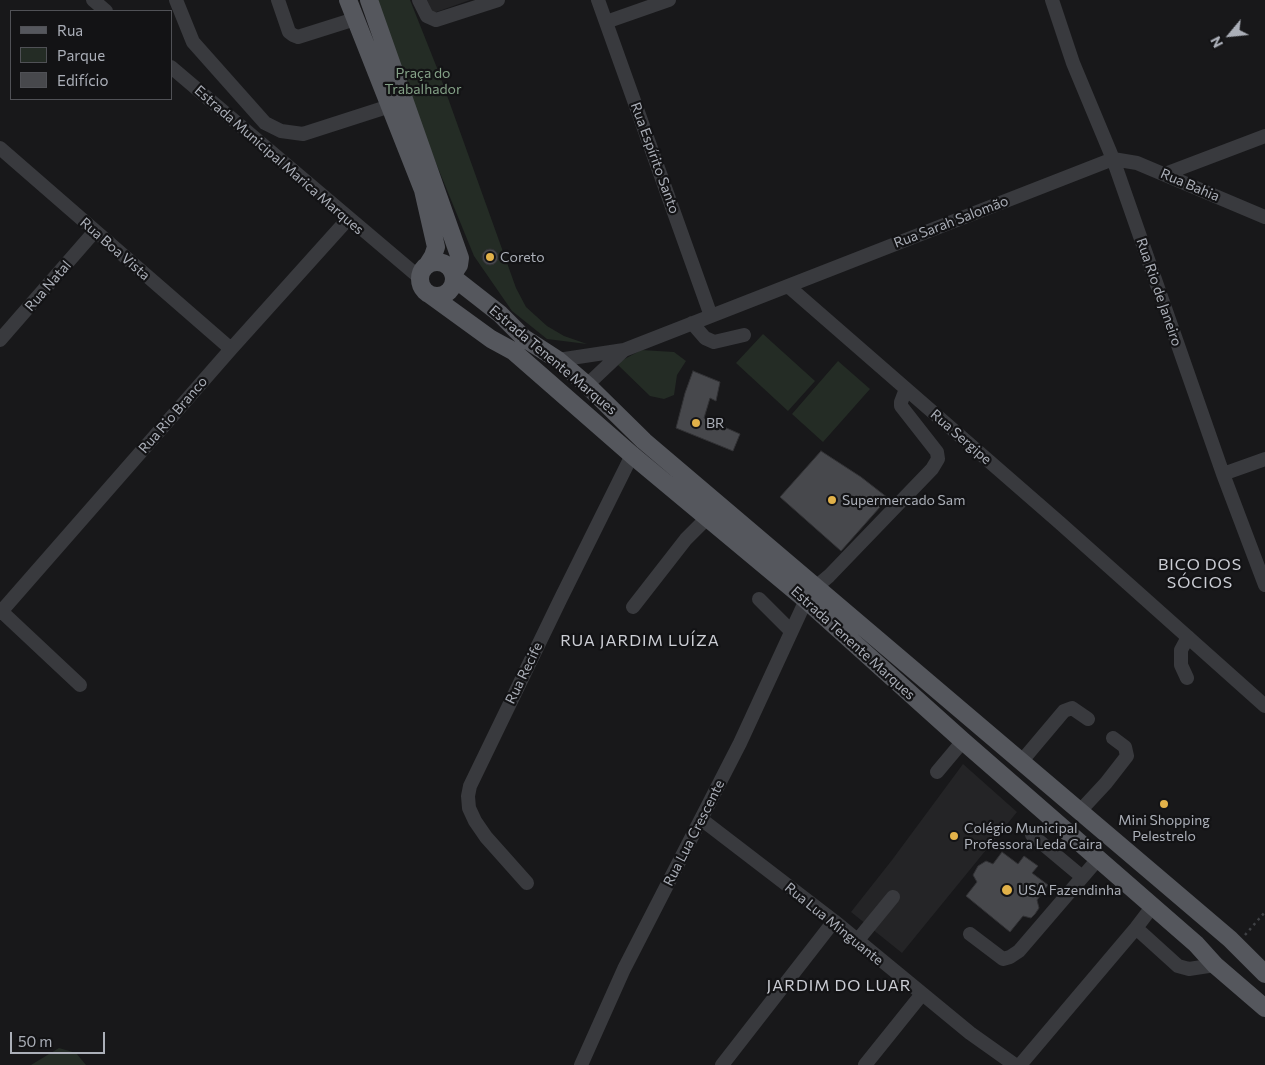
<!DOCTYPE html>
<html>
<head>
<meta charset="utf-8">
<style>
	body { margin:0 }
	#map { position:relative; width:1265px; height:1065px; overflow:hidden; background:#18181a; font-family:Commissioner,sans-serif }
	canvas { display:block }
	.legend { position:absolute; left:10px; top:10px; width:162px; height:90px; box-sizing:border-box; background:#131315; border:1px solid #505156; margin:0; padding:6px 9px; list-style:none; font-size:15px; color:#abafb8 }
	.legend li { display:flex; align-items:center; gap:10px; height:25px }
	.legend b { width:25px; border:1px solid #505156 }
	.north { position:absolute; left:1205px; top:10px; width:50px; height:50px; -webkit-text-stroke:4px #131315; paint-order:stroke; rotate:242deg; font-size:14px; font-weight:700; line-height:20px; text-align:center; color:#abafb8 }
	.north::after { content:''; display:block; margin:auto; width:18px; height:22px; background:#abafb8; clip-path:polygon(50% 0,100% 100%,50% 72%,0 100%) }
	.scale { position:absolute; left:10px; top:1032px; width:95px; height:22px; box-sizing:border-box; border:2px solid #abafb8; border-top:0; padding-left:6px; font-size:15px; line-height:18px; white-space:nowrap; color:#abafb8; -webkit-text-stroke:4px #131315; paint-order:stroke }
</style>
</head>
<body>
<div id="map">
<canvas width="1265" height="1065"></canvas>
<ul class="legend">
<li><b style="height:6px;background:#55575d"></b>Rua</li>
<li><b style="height:14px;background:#242c25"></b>Parque</li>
<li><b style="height:14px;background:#47484c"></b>Edifício</li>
</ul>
<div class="north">N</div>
<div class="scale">50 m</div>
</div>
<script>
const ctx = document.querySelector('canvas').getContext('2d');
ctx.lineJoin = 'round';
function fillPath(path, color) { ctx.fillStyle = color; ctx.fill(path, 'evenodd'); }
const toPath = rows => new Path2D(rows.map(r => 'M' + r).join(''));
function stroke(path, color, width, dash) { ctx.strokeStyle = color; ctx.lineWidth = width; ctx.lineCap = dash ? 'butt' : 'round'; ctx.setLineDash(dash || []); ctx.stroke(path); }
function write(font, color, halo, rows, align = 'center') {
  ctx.font = font + ' Commissioner,sans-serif'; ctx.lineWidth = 4.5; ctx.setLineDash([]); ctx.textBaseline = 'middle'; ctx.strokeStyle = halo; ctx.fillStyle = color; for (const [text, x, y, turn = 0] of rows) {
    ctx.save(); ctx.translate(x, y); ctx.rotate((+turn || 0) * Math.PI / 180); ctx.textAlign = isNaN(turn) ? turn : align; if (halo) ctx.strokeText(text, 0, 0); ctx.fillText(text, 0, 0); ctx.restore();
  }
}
fillPath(toPath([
	[419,0,470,0,425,16],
	[963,764,1017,812,902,953,851,912,892,860]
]), '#242426');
fillPath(toPath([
	[376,0,410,0,439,73,516,288,526,307,547,326,564,336,587,344,547,339,512,311,474,256,420,124],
	[763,334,815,381,788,411,736,363],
	[641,350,674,352,686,361,677,375,674,395,664,399,650,396,618,365,621,361],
	[838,361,870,389,823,442,792,414],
	[59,1048,76,1053,86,1065,31,1065]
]), '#242c25');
const building = toPath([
	'482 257a8 8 0 1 1 16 0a8 8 0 1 1-16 0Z',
	[693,371,720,382,716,401,710,398,704,418,740,434,733,451,676,428,685,393,693,371],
	[821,451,861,477,888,498,841,551,780,497,821,451],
	[1002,852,1018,864,1024,856,1038,866,1032,873,1048,885,1037,900,1039,908,1035,914,1031,918,1023,916,1010,932,966,896,977,882,973,875,978,866,986,861,993,864,1002,852]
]);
fillPath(building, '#47484c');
stroke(building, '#323235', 1);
stroke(toPath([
	[1245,935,1265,912]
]), '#3f4145', 2.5, [2.5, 4]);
stroke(toPath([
	[93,0,106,11],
	[176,0,193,42,265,123,281,131,303,134,390,106],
	[278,0,289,32,293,35,298,37,355,19],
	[419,0,427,16,436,20,498,0],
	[598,0,711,316],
	[1052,0,1073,63,1113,159,1223,474,1265,585],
	[606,22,669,0],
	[171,67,420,278],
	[0,148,231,349],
	[1165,174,1265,136],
	[788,286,1060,523,1265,706],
	[692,323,705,338,714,342,744,335],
	[0,340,95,231],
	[558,360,624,350,1113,159,1137,163,1265,217],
	[587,385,624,350],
	[1223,474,1265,459],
	[817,586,829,576,932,469,938,459,937,452,901,406,901,402,906,389],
	[759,599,791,631],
	[633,607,686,539,707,518],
	[0,610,80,685],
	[0,613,231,349,348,219],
	[1187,678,1181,665,1181,650,1188,637],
	[1021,762,1064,711,1072,708,1088,719],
	[937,772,963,741],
	[1080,811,1106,783,1127,756,1125,747,1113,738],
	[701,819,834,921,970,1033,1015,1065],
	[1032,835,1081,876],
	[527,883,486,837,475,821,469,808,468,796,470,786,560,600,632,455],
	[1136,928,1178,966,1189,969,1215,965],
	[970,934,1003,959,1010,957,1019,951,1098,859],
	[857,941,893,897],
	[581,1065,624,969,740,743,806,600],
	[722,1065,834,921],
	[865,1065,922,994],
	[1020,1065,1136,928,1152,907]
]), '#393a3e', 14);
stroke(toPath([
	[348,0,423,190,436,247,433,256,428,264],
	[369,0,460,258,459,265,453,274],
	'420 279a17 17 0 1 1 34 0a17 17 0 1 1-34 0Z',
	[454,278,500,314,524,338,558,360,587,385,644,441,1156,876,1230,939,1265,974],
	[429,294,491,339,513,351,632,455,806,600,963,741,1196,944,1215,965,1265,1008]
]), '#55575d', 18);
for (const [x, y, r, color] of [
	[490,257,5,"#e1b149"],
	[696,423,5,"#e1b149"],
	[832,500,5,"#e1b149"],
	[1164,804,5,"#e1b149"],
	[954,836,5,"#e1b149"],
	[1007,890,6,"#e1b149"]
]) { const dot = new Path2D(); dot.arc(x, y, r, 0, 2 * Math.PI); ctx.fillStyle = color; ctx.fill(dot); stroke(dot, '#131315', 2); }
write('14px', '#84a187', '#131315', [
	["Praça do",423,73],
	["Trabalhador",423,89]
]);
write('14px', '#abafb8', '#131315', [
	["Rua Espírito Santo",655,158,70],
	["Estrada Municipal Marica Marques",279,160,41],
	["Rua Bahia",1190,185,23],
	["Rua Sarah Salomão",951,222,-21],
	["Rua Boa Vista",115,249,41],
	["Rua Natal",48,286,-49],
	["Rua Rio de Janeiro",1159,292,71],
	["Estrada Tenente Marques",553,360,40],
	["Rua Rio Branco",173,415,-49],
	["Rua Sergipe",961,437,41],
	["Estrada Tenente Marques",853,643,42],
	["Rua Recife",524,673,-64],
	["Rua Lua Crescente",694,833,-63],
	["Rua Lua Minguante",834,924,39]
]);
write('14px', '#abafb8', '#131315', [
	["Coreto",500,257],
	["BR",706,423],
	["Supermercado Sam",842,500],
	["Mini Shopping",1164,820,"center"],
	["Pelestrelo",1164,836,"center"],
	["Colégio Municipal",964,828],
	["Professora Leda Caira",964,844],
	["USA Fazendinha",1018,890]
], 'left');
ctx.letterSpacing = '1px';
write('16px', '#ccced5', '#131315', [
	["BICO DOS",1200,565],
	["SÓCIOS",1200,583],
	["RUA JARDIM LUÍZA",640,641],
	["JARDIM DO LUAR",839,986]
]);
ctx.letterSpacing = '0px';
</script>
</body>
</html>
